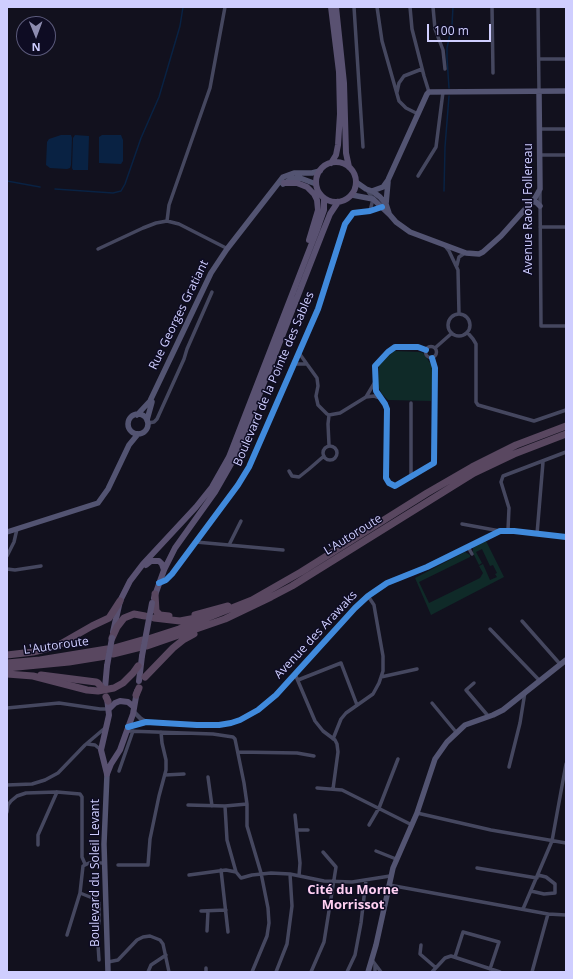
<!DOCTYPE html>
<html>
<head>
<meta charset="utf-8">
<style>
	body { margin:0 }
	#map { position:relative; width:573px; height:979px; overflow:hidden; background:#12111e; font-family:"Open Sans",sans-serif }
	canvas { display:block }
	.frame { position:absolute; inset:0; border:8px solid #cfceff; pointer-events:none }
	.north { position:absolute; left:16px; top:16px; width:40px; height:40px; box-sizing:border-box; background:#0e0c23; border:1px solid #5b5a7b; border-radius:50%; rotate:179deg; font-size:11px; font-weight:700; line-height:16px; text-align:center; color:#cfceff }
	.north::after { content:''; display:block; margin:auto; width:14px; height:18px; background:#8d8cb0; clip-path:polygon(50% 0,100% 100%,50% 72%,0 100%) }
	.scale { position:absolute; left:427px; top:24px; width:64px; height:18px; box-sizing:border-box; border:2px solid #cfceff; border-top:0; padding-left:5px; font-size:12px; line-height:14px; white-space:nowrap; color:#cfceff; -webkit-text-stroke:3px #0e0c23; paint-order:stroke }
</style>
</head>
<body>
<div id="map">
<canvas width="573" height="979"></canvas>
<div class="frame"></div>
<div class="north">N</div>
<div class="scale">100 m</div>
</div>
<script>
const ctx = document.querySelector('canvas').getContext('2d');
ctx.lineJoin = 'round';
function fillPath(path, color) { ctx.fillStyle = color; ctx.fill(path, 'evenodd'); }
const toPath = rows => new Path2D(rows.map(r => 'M' + r).join(''));
function stroke(path, color, width, dash) { ctx.strokeStyle = color; ctx.lineWidth = width; ctx.lineCap = dash ? 'butt' : 'round'; ctx.setLineDash(dash || []); ctx.stroke(path); }
function write(font, color, halo, rows, align = 'center') {
  ctx.font = font + ' "Open Sans",sans-serif'; ctx.lineWidth = 3; ctx.setLineDash([]); ctx.textBaseline = 'middle'; ctx.strokeStyle = halo; ctx.fillStyle = color; for (const [text, x, y, turn = 0] of rows) {
    ctx.save(); ctx.translate(x, y); ctx.rotate((+turn || 0) * Math.PI / 180); ctx.textAlign = isNaN(turn) ? turn : align; if (halo) ctx.strokeText(text, 0, 0); ctx.fillText(text, 0, 0); ctx.restore();
  }
}
fillPath(toPath([
	[394,351,419,352,423,353,433,367,431,401,388,400,382,394,378,386,379,365],
	[486,541,504,577,431,615,415,578,465,552,470,555,470,557,419,582,429,603,480,578,483,573,479,566,483,564,490,580,497,577,495,574,497,573,493,565,490,566,482,549,476,552,482,563,479,565,473,553,473,548]
]), '#0f2a28');
fillPath(toPath([
	[61,135,71,135,72,138,71,165,70,168,67,169,50,168,46,165,47,142,49,139],
	[75,135,89,136,88,170,73,170,72,168,73,138],
	[102,135,121,135,123,140,123,161,121,164,99,163,99,137]
]), '#092243');
stroke(toPath([
	[449,88,447,58,447,48,452,25,453,7],
	[7,181,40,187],
	[55,189,113,193,121,191,125,184,141,138,159,97,180,26,183,7],
	[444,191,445,147,449,96]
]), '#092243', 1.5);
stroke(toPath([
	[354,7,363,147],
	[377,7,382,41,399,101,406,108,418,114],
	[410,7,412,29,424,76,429,92],
	[433,7,435,29,443,50,445,69],
	[492,7,493,73],
	[538,7,539,91],
	[539,59,566,59],
	[397,92,399,83,404,76,422,69],
	[539,129,566,129],
	[540,155,566,155],
	[418,176,436,147,443,92],
	[367,190,373,199,370,211],
	[540,192,541,326,566,326],
	[167,221,169,205,210,88,225,7],
	[540,227,566,227],
	[445,246,449,251,458,270,459,314],
	[98,249,143,228,156,223,167,221,179,224,228,249],
	[457,265,459,257,465,253],
	'448 325a11 11 0 1 1 22 0a11 11 0 1 1-22 0Z',
	[467,332,473,339,476,344,476,402,478,405,534,421,566,410],
	'425.5 352a5.5 5.5 0 1 1 11 0a5.5 5.5 0 1 1-11 0Z',
	[435,348,452,333],
	[426,350,418,347,395,347,388,352,375,366,376,391,385,404,387,409,386,478,389,483,395,486,434,463,435,368,432,358],
	[299,353,317,378,318,386,316,396,318,405,327,414,329,415,340,413,366,397,375,382],
	[294,364,307,364],
	[366,397,374,396,380,398],
	[148,423,154,422,157,419,184,359,187,349,212,292],
	[329,445,328,424,329,415],
	'323 453a7 7 0 1 1 14 0a7 7 0 1 1-14 0Z',
	[289,471,292,476,299,477,309,469,324,456],
	[411,477,411,403],
	[462,524,500,531],
	[508,530,509,508,501,482,503,476,566,452],
	[537,534,543,462],
	[196,542,283,550],
	[229,545,241,521],
	[468,547,472,554],
	[7,556,14,542,17,529],
	[7,569,15,570,41,566],
	[160,582,166,580,172,574,238,485,249,467,318,309,345,224,353,213,370,211,382,207],
	[522,621,560,664],
	[490,629,539,680],
	[295,674,315,721,323,731,335,740,337,744,338,752,333,789],
	[381,677,417,669],
	[298,680,341,663,357,705],
	[474,683,466,690,489,717],
	[432,703,456,732],
	[7,708,59,703,100,709,109,709],
	[127,731,213,734,233,737,235,739,244,783,247,804,247,826,261,873,268,908,269,923,267,936,252,972],
	[333,739,341,719,346,713,373,694,379,683,383,671,383,656,375,611,374,605,368,596],
	[87,744,95,745,101,750],
	[238,752,297,753,314,756],
	[509,767,520,723,525,692],
	[119,771,133,731],
	[165,775,184,774],
	[208,777,212,806],
	[7,785,32,784,45,780,58,773,85,745,105,728],
	[317,788,342,790,412,825],
	[188,805,225,806,247,804],
	[225,806,227,840,236,872],
	[7,812,8,805,11,801,17,796,26,793,57,792,80,794,82,797,82,857,85,864],
	[417,813,491,830,566,843],
	[295,815,300,863,299,876],
	[369,825,379,808,398,759],
	[297,830,308,830],
	[38,845,38,835,57,792],
	[376,851,396,859],
	[118,865,148,865,150,839,159,796,166,770,166,760,162,743,161,732],
	[477,868,537,878],
	[221,870,228,932],
	[189,875,226,870,236,872,241,878,252,875,271,873,290,874,324,881,352,882,390,876],
	[389,885,548,914,566,915],
	[531,891,544,894,555,893,555,884,546,877,538,875],
	[80,893,95,899,99,903,99,923,97,929,99,960],
	[523,909,552,841,566,764],
	[201,911,226,910],
	[207,931,208,911],
	[67,935,80,893,83,866,89,863,105,863],
	[421,945,420,954,435,967],
	[455,957,463,932,499,942,490,969],
	[372,960,381,972],
	[108,962,118,960,137,940,143,937,150,936,160,940,163,944,169,972],
	[206,968,206,972],
	[148,972,151,965,166,955],
	[276,972,287,944,292,906,290,874],
	[311,972,324,942,336,867,323,852],
	[347,972,355,955,361,923,366,880],
	[375,972,375,965],
	[432,972,445,958,451,956,500,972],
	[532,972,548,914]
]), '#45475f', 3.5);
stroke(toPath([
	[133,711,141,719,146,722],
	[128,727,146,722,197,725,219,725,231,723,240,720,258,710,276,695,355,608,368,596,387,583,427,567,500,531,514,531,566,537]
]), '#45475f', 4.5);
stroke(toPath([
	[356,182,366,189,372,191,380,197,386,204,389,213],
	[283,184,292,179,300,178,316,184],
	[372,191,383,187,388,180,427,94,429,92,566,91],
	[352,195,373,199,390,215,396,222,410,232,466,253,479,254,483,252,501,236,535,198,540,189,539,91],
	[531,202,536,202,540,206],
	[386,204,388,182],
	'128 424a10 10 0 1 1 20 0a10 10 0 1 1-20 0Z',
	[137,415,150,401,211,273,227,249,283,177,294,173,312,173,320,171],
	[147,420,152,402],
	[7,532,98,503,108,489,129,445,138,434],
	[107,774,104,844,108,972],
	[368,972,376,945,393,868,417,813,435,759,447,742,465,725,493,715,503,710,566,660]
]), '#535472', 5.5);
stroke(toPath([
	[336,7,344,83,346,153,349,167],
	'316 182a20 20 0 1 1 40 0a20 20 0 1 1-40 0Z',
	[331,163,336,155,338,145,340,114,339,72,331,7],
	[284,183,297,183,307,187,314,194,317,200,318,210,309,240],
	[146,565,151,561,159,561,162,564,164,570],
	[154,598,164,570,175,548,215,492,235,457,322,234,330,214,338,202],
	[113,632,120,601,130,581,143,564,196,507,212,487,229,457,317,230,324,210,324,198],
	[139,681,142,656],
	[105,688,107,666],
	[107,698,109,715,101,750,107,774],
	[109,709,115,703,120,701,128,702,134,707],
	[107,774,111,764,120,750,125,736,133,714,137,691]
]), '#595171', 6);
stroke(toPath([
	[155,594,156,611,160,615,169,616],
	[195,615,228,606],
	[154,618,180,621,201,617],
	[112,638,117,627,124,618,134,614,145,616],
	[148,639,179,629,252,600,301,572,427,493,472,467,516,445,566,426],
	[147,646,225,619,271,597,292,586,474,473,514,454,566,434],
	[114,648,142,640],
	[113,654,141,647],
	[7,655,33,652,57,646,92,626,109,618,120,601],
	[7,663,40,660,107,649],
	[7,668,69,662,106,656],
	[41,675,96,682,98,683,102,688],
	[145,677,173,648,183,640,194,634],
	[136,695,139,688],
	[106,697,108,701]
]), '#594760', 7);
stroke(toPath([
	[142,656,152,603],
	[107,666,112,638]
]), '#595171', 6);
stroke(toPath([
	[7,674,33,676,87,690,98,691,114,688,123,683,133,673,138,666]
]), '#594760', 7);
stroke(toPath([
	[426,350,418,347,395,347,388,352,375,366,376,391,385,404,387,409,386,478,389,483,395,486,434,463,435,368,432,358],
	[159,583,166,580,172,574,238,485,249,467,318,309,345,224,353,213,370,211,382,207],
	[128,727,146,722,197,725,219,725,231,723,240,720,258,710,276,695,355,608,368,596,387,583,427,567,500,531,514,531,566,537]
]), '#408adc', 6);
write('12px', '#cfceff', '#0e0c23', [
	["Avenue Raoul Follereau",529,209,-90],
	["Rue Georges Gratiant",179,315,-64],
	["Boulevard de la Pointe des Sables",274,379,-67],
	["L'Autoroute",353,535,-32],
	["Avenue des Arawaks",316,635,-47],
	["L'Autoroute",56,646,-8],
	["Boulevard du Soleil Levant",96,873,-90]
]);
write('bold 13px', '#ffd0f2', '#0e0c23', [
	["Cité du Morne",353,890],
	["Morrissot",353,905]
]);
</script>
</body>
</html>
